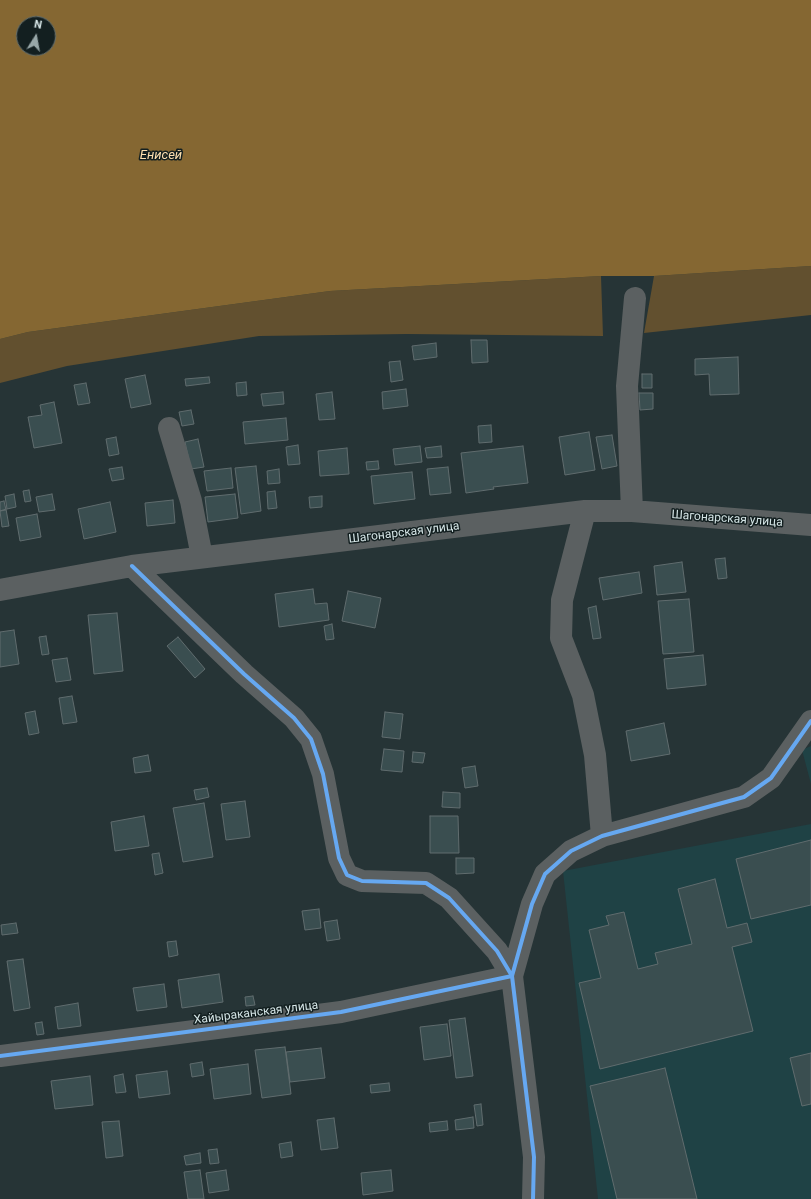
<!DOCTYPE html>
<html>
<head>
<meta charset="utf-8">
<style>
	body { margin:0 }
	#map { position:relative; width:811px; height:1199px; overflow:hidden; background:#263436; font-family:Roboto,sans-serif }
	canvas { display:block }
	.north { position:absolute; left:16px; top:16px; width:40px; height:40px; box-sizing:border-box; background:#131f20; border:1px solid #616e6f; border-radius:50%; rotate:11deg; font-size:11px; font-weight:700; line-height:16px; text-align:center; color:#d5e5e6 }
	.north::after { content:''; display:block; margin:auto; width:14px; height:18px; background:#98a7a8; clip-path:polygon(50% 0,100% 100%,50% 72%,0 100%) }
</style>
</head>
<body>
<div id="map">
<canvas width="811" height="1199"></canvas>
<div class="north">N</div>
</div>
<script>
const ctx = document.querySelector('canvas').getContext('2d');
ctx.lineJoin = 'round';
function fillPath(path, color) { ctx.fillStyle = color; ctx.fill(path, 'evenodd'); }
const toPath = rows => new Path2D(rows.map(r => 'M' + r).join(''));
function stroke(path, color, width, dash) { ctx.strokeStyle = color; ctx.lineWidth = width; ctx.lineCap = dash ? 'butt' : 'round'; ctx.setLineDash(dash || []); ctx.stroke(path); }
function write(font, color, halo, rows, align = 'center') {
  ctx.font = font + ' Roboto,sans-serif'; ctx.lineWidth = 3; ctx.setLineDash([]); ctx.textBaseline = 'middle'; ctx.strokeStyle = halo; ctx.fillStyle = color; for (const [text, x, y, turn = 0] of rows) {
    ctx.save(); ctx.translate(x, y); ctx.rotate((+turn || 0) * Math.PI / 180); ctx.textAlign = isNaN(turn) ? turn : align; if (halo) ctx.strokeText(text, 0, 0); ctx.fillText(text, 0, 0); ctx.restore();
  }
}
fillPath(toPath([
	[811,746,811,784,802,750],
	[811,824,811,1199,598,1199,563,871]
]), '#1f4245');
fillPath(toPath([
	[811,266,811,315,644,333,654,276],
	[601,276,603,336,407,334,259,336,67,366,0,383,0,339,28,332,330,291]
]), '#62502f');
fillPath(toPath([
	[0,0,811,0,811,266,654,276,601,276,330,291,28,332,0,339],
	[24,24,48,24,48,48,24,48]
]), '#856732');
const building = toPath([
	[471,340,487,340,488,362,472,363,471,340],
	[436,343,437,357,414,360,412,346,436,343],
	[738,357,739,394,710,395,709,374,695,375,695,359,738,357],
	[400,361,403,380,391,382,389,362,400,361],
	[642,374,652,374,652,388,642,388,642,374],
	[145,375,151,404,131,408,125,379,145,375],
	[209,377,210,383,186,386,185,379,209,377],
	[246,382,247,395,237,396,236,383,246,382],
	[86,383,90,403,78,405,74,385,86,383],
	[406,389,408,406,383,409,382,392,406,389],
	[283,392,284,404,263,406,261,394,283,392],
	[332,392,335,419,319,420,316,394,332,392],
	[639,393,653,393,653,409,640,410,639,393],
	[54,402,62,443,34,448,28,417,42,415,40,405,54,402],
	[191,410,194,424,182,426,179,412,191,410],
	[286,418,288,440,245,444,243,422,286,418],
	[491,425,492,442,479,443,478,426,491,425],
	[589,432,595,470,565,475,559,437,589,432],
	[612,435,617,466,602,469,596,437,612,435],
	[116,437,119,454,109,456,106,439,116,437],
	[198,439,204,467,191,469,185,442,198,439],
	[298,445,300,464,288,465,286,447,298,445],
	[420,446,422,462,395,465,393,449,420,446],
	[441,446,442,457,427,458,425,448,441,446],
	[523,446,528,483,493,487,494,489,466,493,461,453,523,446],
	[347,448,349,474,320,476,318,451,347,448],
	[378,461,379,469,367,470,366,462,378,461],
	[256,466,261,511,241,514,235,468,256,466],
	[122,467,124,479,112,481,109,469,122,467],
	[448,467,451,493,430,495,427,469,448,467],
	[231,468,233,488,207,491,204,471,231,468],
	[279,469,280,483,268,484,267,471,279,469],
	[412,472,415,499,374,504,371,476,412,472],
	[29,490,31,501,25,502,23,491,29,490],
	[275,491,277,508,268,509,267,492,275,491],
	[14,494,16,507,7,509,5,496,14,494],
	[52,494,55,510,39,512,36,497,52,494],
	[235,494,238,518,208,522,205,497,235,494],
	[322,496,322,507,310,508,309,497,322,496],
	[173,500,175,523,147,526,145,503,173,500],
	[4,501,6,510,0,511,0,502,4,501],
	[110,502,116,532,84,539,78,509,110,502],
	[6,509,9,526,2,527,0,511,6,509],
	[37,514,41,537,20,541,16,518,37,514],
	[725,558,727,578,718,579,715,559,725,558],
	[682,562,686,592,657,595,654,566,682,562],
	[639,572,642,593,603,600,599,578,639,572],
	[313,589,315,604,327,603,329,620,279,627,275,594,313,589],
	[348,591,381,598,375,628,342,621,348,591],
	[689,599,694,652,663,654,658,601,689,599],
	[596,606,601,638,593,639,588,608,596,606],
	[117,613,123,671,94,674,88,615,117,613],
	[332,624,334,639,326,640,324,626,332,624],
	[14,630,19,664,0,667,0,632,14,630],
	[46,636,49,654,42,655,39,637,46,636],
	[178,637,205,669,195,678,167,646,178,637],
	[703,655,706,685,667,689,664,659,703,655],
	[67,658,71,680,56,682,52,660,67,658],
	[72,696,77,722,63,724,59,698,72,696],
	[35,711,39,733,29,735,25,713,35,711],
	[385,712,403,714,400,739,382,737,385,712],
	[664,723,670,754,631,761,626,731,664,723],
	[384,749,404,751,402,772,381,770,384,749],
	[413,752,425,753,423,763,412,762,413,752],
	[148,755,151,771,135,773,133,758,148,755],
	[475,766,478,786,465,788,462,768,475,766],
	[207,788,209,797,196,800,194,790,207,788],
	[443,792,460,793,460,808,442,807,443,792],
	[245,801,250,837,226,840,221,804,245,801],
	[204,803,213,857,183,862,173,808,204,803],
	[144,816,149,846,115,851,111,822,144,816],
	[430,816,458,816,459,853,430,853,430,816],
	[811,840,811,905,751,919,736,859,811,840],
	[159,853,163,873,155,875,152,854,159,853],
	[456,858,474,858,474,873,456,874,456,858],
	[715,879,727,928,747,923,752,942,732,947,753,1031,600,1069,579,983,601,978,589,930,609,925,606,916,624,912,638,969,658,964,655,953,692,944,678,889,715,879],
	[319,909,321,928,305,930,302,911,319,909],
	[337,920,340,939,327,941,324,922,337,920],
	[16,923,18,933,2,935,1,925,16,923],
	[176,941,178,955,169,957,167,942,176,941],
	[23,959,30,1008,14,1011,7,961,23,959],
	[219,974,223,1002,182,1008,178,980,219,974],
	[164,984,167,1007,137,1011,133,988,164,984],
	[253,996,255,1005,246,1006,245,997,253,996],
	[78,1003,81,1026,58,1029,55,1007,78,1003],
	[465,1018,473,1076,456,1078,449,1020,465,1018],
	[42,1022,44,1034,37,1035,35,1023,42,1022],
	[447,1024,451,1056,424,1060,420,1027,447,1024],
	[285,1047,291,1094,262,1098,255,1050,285,1047],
	[321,1048,325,1078,290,1082,286,1052,321,1048],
	[811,1053,811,1104,802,1106,790,1058,811,1053],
	[202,1062,204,1075,192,1077,190,1064,202,1062],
	[248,1064,251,1094,214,1099,210,1069,248,1064],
	[665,1068,697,1199,617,1199,590,1086,665,1068],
	[167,1071,170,1094,139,1098,136,1075,167,1071],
	[123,1074,126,1092,116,1093,114,1076,123,1074],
	[90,1076,93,1105,55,1109,51,1081,90,1076],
	[389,1083,390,1091,371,1093,370,1085,389,1083],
	[481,1104,483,1125,477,1126,474,1105,481,1104],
	[473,1117,474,1128,456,1130,455,1120,473,1117],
	[334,1118,338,1148,321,1150,317,1120,334,1118],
	[119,1121,123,1156,106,1158,102,1122,119,1121],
	[447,1121,448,1130,430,1132,429,1123,447,1121],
	[291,1142,293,1156,281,1158,279,1144,291,1142],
	[217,1149,219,1163,210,1164,208,1150,217,1149],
	[200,1153,201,1163,186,1165,184,1156,200,1153],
	[200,1170,204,1199,188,1199,184,1172,200,1170],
	[226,1170,229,1190,209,1193,206,1173,226,1170],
	[391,1170,393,1191,363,1195,361,1173,391,1170]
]);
fillPath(building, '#3a4e50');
stroke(building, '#606c6e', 1);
stroke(toPath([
	[169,428,191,501,202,557],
	[585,511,562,600,561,638,583,695,595,755,602,836],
	[632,511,627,386,635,298],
	[132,566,244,674,294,718,311,739,323,774,339,858,347,875,362,881,426,883,449,898,497,951,512,976,534,1157,533,1199],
	[0,590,132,566,585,511,632,511,811,525],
	[0,1056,341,1012,512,976,532,904,545,874,571,851,602,836,744,797,771,778,811,721]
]), '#5b6061', 22);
stroke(toPath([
	[132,566,244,674,294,718,311,739,323,774,339,858,347,875,362,881,426,883,449,898,497,951,512,976,534,1157,533,1199],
	[0,1056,341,1012,512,976,532,904,545,874,571,851,602,836,744,797,771,778,811,721]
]), '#66a8f1', 4);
write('12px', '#d5e5e6', '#131f20', [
	["Шагонарская улица",727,519,4],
	["Шагонарская улица",404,533,-7],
	["Хайыраканская улица",256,1013,-7]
]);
write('italic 13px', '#fddfaf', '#131f20', [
	["Енисей",161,156]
]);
</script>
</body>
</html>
